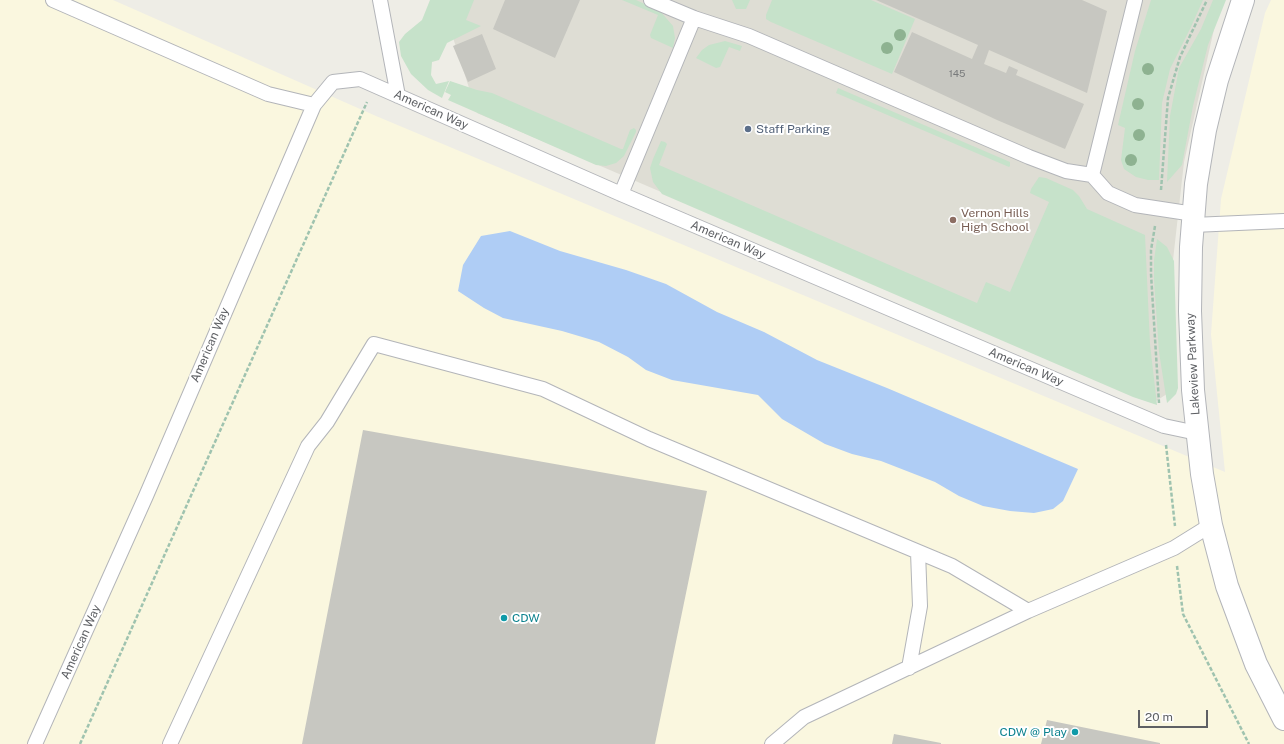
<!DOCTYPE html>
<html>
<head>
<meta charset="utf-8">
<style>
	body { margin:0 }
	#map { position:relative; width:1284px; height:744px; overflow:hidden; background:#eeede6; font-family:"Public Sans",sans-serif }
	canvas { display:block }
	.scale { position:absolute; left:1138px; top:710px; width:70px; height:18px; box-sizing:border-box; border:2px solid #5e6064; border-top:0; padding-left:5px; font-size:12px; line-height:14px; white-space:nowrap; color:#5e6064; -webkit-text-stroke:3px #fff; paint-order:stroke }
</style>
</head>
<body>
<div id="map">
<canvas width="1284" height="744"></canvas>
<div class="scale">20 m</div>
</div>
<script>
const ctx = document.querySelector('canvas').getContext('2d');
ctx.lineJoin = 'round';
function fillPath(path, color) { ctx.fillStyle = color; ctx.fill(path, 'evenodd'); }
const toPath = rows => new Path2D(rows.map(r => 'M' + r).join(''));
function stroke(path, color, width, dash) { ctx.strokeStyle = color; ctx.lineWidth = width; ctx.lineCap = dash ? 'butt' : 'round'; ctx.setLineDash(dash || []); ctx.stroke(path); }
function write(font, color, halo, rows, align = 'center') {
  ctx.font = font + ' "Public Sans",sans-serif'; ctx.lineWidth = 4; ctx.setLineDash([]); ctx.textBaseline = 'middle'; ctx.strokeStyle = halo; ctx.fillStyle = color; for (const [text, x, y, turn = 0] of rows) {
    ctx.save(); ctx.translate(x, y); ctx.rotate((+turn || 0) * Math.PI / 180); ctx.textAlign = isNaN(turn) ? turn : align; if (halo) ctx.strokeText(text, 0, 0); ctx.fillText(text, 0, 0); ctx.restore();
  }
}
fillPath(toPath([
	[0,0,113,0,376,116,1225,472,1211,334,1221,199,1265,13,1271,0,1284,0,1284,744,0,744]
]), '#faf7df');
fillPath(toPath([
	[441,0,1223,0,1217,16,1184,162,1171,278,1173,390,1153,403,477,113]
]), '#deddd4');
fillPath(toPath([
	[430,0,474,0,466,20,481,26,447,43,439,60,432,62,431,75,436,84,449,81,442,98,428,90,411,74,401,56,399,42,405,34,422,20],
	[622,0,636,0,660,11,673,26,675,38,673,48,651,38,650,35,658,15],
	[732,0,750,0,746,9,736,9],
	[772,0,871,0,915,19,892,74,771,22,766,19,766,15],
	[1151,0,1203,0,1190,29,1170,69,1162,103,1159,180,1148,180,1136,177,1124,169,1121,160,1125,128,1118,125,1135,51],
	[1213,0,1226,0,1208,45,1193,106,1182,165,1167,182,1170,116,1179,68,1201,29],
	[725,41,742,46,740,51,729,47,720,67,716,68,696,58,702,50,709,45],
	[450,81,477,90,492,93,621,149,623,149,630,130,634,128,636,130,636,132,624,156,616,163,606,166,596,165,448,100,451,95,445,92],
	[838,88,1010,162,1010,166,1009,167,836,93],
	[661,141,665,142,667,144,659,165,977,303,986,282,1010,292,1049,202,1030,193,1031,189,1039,177,1046,178,1073,190,1079,196,1087,209,1145,235,1150,344,1157,405,1133,397,662,194,653,182,650,168,653,159],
	[1157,239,1167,247,1174,261,1178,388,1176,394,1167,403,1159,352,1154,280,1154,260]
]), '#c6e2ca');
fillPath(toPath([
	[510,231,560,251,626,270,666,284,717,312,764,332,817,360,887,388,1078,469,1063,501,1053,509,1034,513,1010,511,983,506,959,496,935,482,881,461,852,454,825,444,782,419,758,395,672,380,646,370,628,357,599,342,562,331,503,318,484,308,458,291,463,265,481,236]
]), '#afcdf5');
fillPath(toPath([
	[505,0,580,0,555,58,493,29],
	[876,0,1082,0,1107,11,1087,93,989,50,984,64,1006,73,1009,66,1018,70,1016,75,1084,104,1065,149,997,120,894,72,912,32,972,59,978,45],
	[482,34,496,69,468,82,453,46],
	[363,430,707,491,655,744,302,744],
	[1047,720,1160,743,1160,744,1041,744],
	[894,734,941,743,941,744,892,744]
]), '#c7c7c1');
const service = toPath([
	[53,0,268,94,314,105],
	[380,0,398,96],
	[651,0,694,18,749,36,1029,157,1066,171,1092,175],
	[1135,0,1092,175,1108,193,1135,205,1194,214],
	[621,194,694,18],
	[1193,225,1284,221],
	[909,668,920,606,918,552],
	[35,744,146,496,314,105,333,82,360,79,621,194,1164,426,1197,433],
	[170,744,308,446,327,422,374,344,543,389,649,439,952,566,1028,611],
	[772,744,804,717,1028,611,1174,548,1211,525]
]);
const tertiary = toPath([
	[1243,0,1217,80,1205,130,1196,184,1191,247,1190,311,1193,390,1202,474,1211,525,1227,586,1256,664,1284,719]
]);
stroke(service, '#b3b5b9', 16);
stroke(tertiary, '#b3b5b9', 24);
stroke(toPath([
	[1161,190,1168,98,1180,57,1207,0],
	[1155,226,1151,250,1151,274,1159,403],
	[1166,445,1175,526],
	[1177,566,1183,614,1249,744],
	[80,744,367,102]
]), '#9fc3af', 2.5, [4, 2]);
stroke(service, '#fff', 14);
stroke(tertiary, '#fff', 22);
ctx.fillStyle = '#8eb291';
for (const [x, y] of [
	[900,35],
	[887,48],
	[1148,69],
	[1138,104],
	[1139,135],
	[1131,160]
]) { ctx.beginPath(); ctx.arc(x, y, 6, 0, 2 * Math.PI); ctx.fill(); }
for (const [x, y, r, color] of [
	[748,129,4,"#5c6f8a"],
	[953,220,4,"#8d6e63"],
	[504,618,4,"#0f9aa8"],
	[1075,732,4,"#0f9aa8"]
]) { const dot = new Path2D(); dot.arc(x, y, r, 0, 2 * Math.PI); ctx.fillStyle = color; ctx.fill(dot); stroke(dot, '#fff', 1.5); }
write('10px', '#787a7b', null, [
	["145",957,74]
]);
write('12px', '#5e6064', '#fff', [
	["American Way",431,110,24],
	["American Way",728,240,23],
	["American Way",210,345,-67],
	["Lakeview Parkway",1193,364,-93],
	["American Way",1026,367,23],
	["American Way",81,642,-66]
]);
write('12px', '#4e5e75', '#fff', [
	["Staff Parking",756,129]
], 'left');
write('12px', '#785e54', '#fff', [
	["Vernon Hills",961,213],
	["High School",961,227]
], 'left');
write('12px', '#0d838f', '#fff', [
	["CDW",512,618],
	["CDW @ Play",1067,732,"right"]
], 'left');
</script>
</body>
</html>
